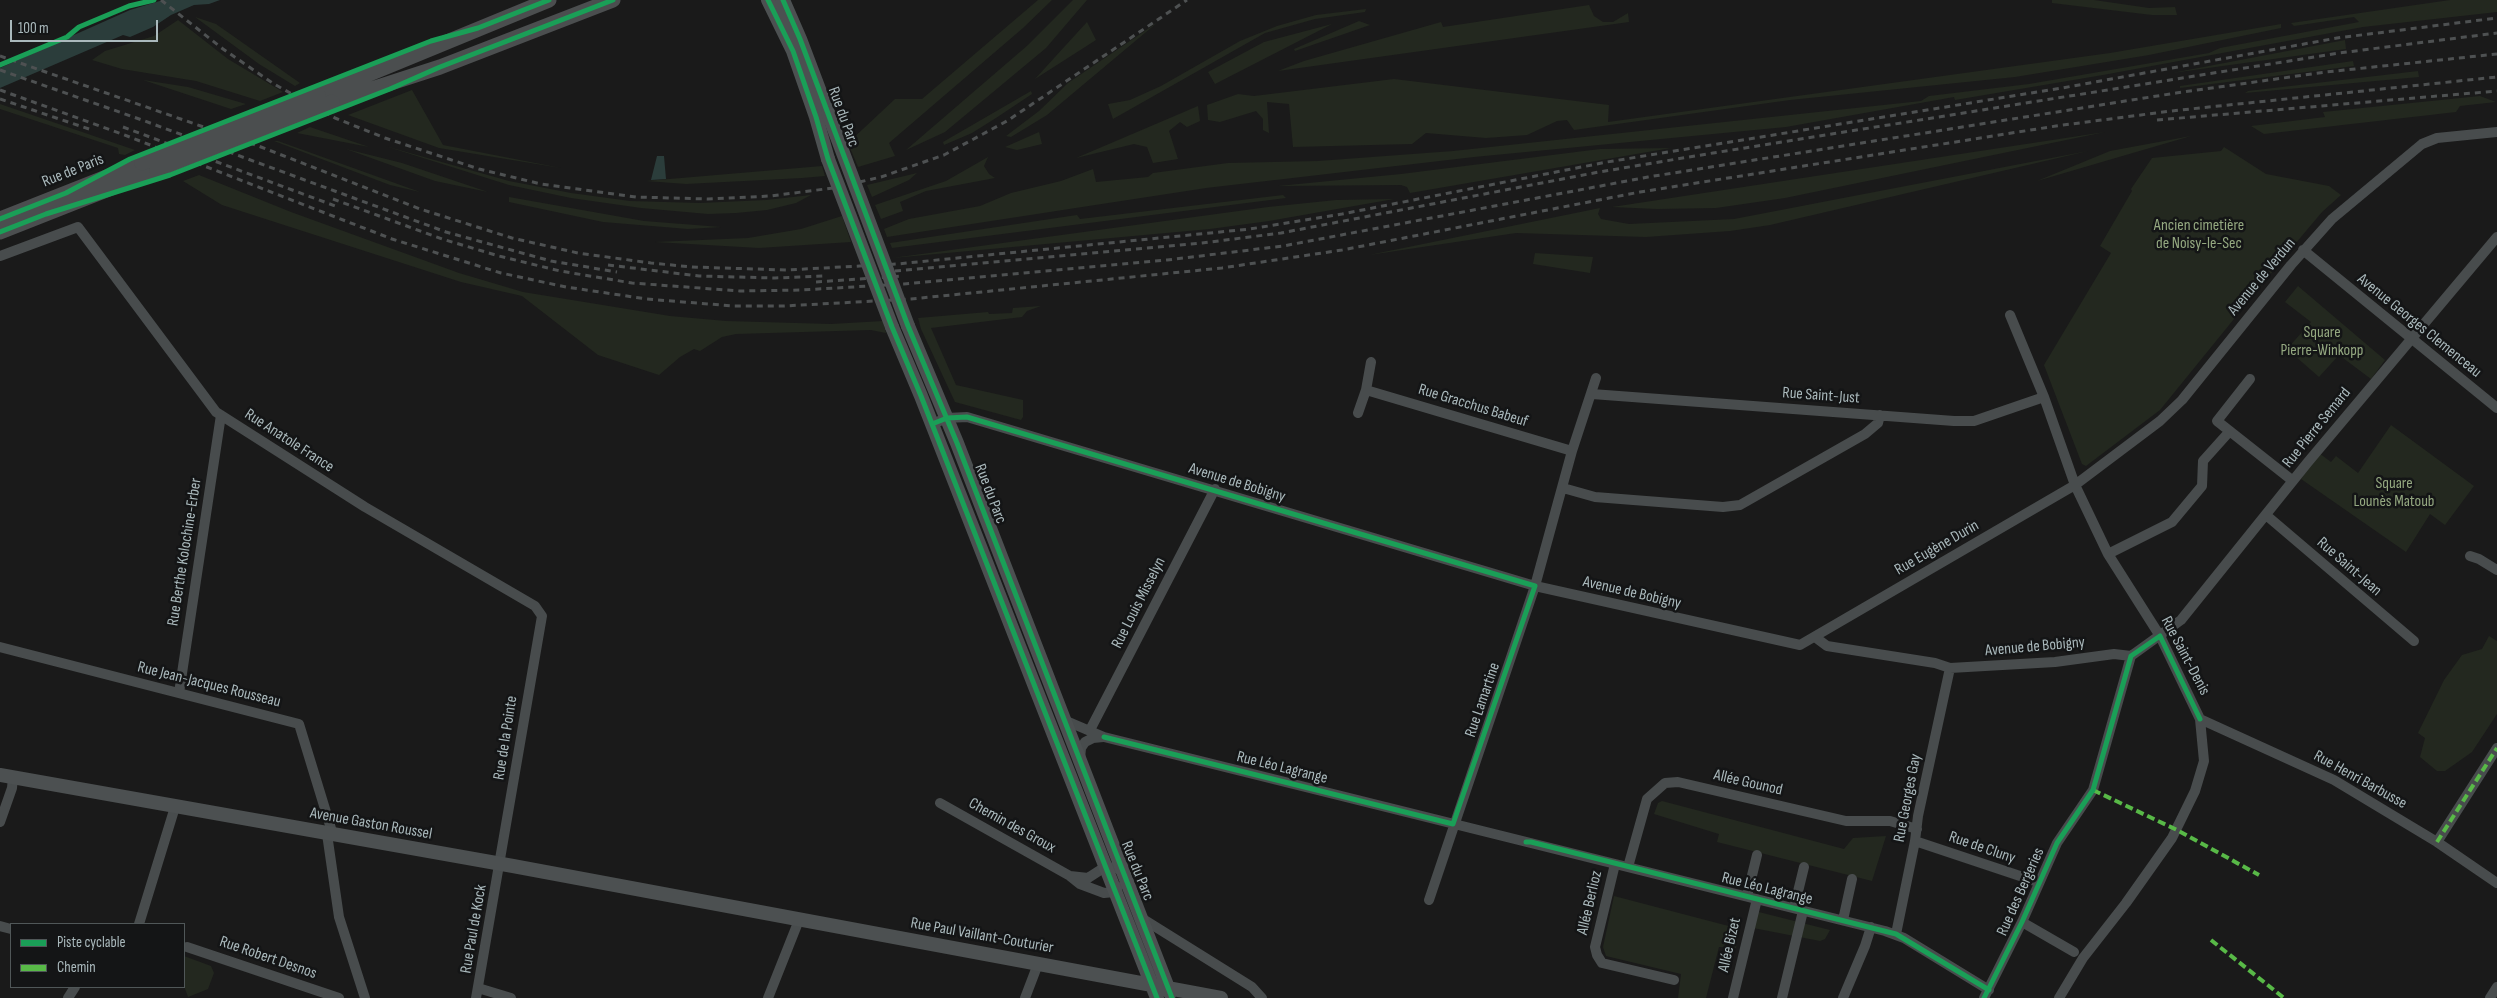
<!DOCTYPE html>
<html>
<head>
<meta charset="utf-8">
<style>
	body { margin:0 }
	#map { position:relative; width:2497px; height:998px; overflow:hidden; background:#1a1a1a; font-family:"Sofia Sans Condensed",sans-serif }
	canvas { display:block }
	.legend { position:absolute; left:10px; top:923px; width:175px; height:65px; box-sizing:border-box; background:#141516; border:1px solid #505758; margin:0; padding:6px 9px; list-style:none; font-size:15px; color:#aab9bc }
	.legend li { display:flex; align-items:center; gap:10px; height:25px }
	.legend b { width:25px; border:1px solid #505758 }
	.scale { position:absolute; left:10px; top:20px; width:148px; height:22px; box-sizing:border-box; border:2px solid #aab9bc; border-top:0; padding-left:6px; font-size:15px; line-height:18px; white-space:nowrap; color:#aab9bc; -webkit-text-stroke:4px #141516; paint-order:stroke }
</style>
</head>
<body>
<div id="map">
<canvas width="2497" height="998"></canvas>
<ul class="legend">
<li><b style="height:6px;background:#1a9f57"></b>Piste cyclable</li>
<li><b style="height:6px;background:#58b947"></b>Chemin</li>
</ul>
<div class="scale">100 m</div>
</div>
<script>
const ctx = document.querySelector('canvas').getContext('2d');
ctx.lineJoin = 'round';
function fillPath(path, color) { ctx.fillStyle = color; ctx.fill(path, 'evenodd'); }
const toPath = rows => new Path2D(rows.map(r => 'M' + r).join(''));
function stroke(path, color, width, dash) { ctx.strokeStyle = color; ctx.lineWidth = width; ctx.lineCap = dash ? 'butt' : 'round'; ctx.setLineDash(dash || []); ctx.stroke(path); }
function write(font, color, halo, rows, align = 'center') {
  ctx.font = font + ' "Sofia Sans Condensed",sans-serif'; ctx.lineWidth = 5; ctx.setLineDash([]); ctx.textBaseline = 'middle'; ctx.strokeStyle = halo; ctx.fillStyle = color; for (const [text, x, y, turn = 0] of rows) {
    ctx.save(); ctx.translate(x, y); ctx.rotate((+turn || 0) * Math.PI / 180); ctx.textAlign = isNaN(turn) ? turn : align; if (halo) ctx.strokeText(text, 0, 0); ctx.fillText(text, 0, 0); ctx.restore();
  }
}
fillPath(toPath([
	[1038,0,1052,0,1023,28,889,143,895,156,858,167,848,143,895,99,922,99],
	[1073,0,1087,0,1046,48,945,132,906,150,1028,45],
	[2052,0,2094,0,2149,8,2175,7,2177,15,2152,15,2052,3],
	[2450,0,2497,0,2497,12,2363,27,2103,75,1955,100,1954,97,1786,127,1474,157,1206,188,887,237,884,229,909,219,980,206,1011,193,1061,181,1093,169,1096,182,1148,177,1153,173,1228,163,1318,161,1453,151,1921,101,1929,96,2029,84,2209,53,2220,48,2359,22,2354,17,2294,26,2291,23],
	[1589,5,1594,16,1603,22,1613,22,1628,13,1629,22,1278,71,1304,61,1441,22,1443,27],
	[1366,9,1365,12,1315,19,1265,33,1113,119,1108,104,1130,100,1161,86,1240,41,1277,26,1316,15],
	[195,17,216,24,300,83,295,86,259,64],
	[178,20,228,59,283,92,260,101,196,81,122,69,92,60,105,51,154,36],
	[1359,21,1370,25,1295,51,1294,49],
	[1087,22,1096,40,1035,79,1055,57],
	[1158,22,1047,115,1011,137,1006,136,1039,111,1068,83],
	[1332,24,1215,84,1208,72,1264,42],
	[2281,24,2281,28,2149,55,2015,77,1790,100,1574,130,1567,120,1557,121,1527,135,1486,138,1426,133,1412,144,1293,147,1289,104,1267,102,1269,133,1263,130,1263,119,1256,111,1220,122,1208,120,1207,105,1238,94,1254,96,1394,79,1609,105,1608,122,2110,53],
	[2345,40,2346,49,2172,73],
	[2353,61,2354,66,2180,88,2180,86],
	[2418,71,2419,77,2245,93,2248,91],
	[143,80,188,87,246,104,231,109],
	[412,90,443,145,561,168,439,148,348,115],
	[1031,91,1032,94,996,118,972,133,944,145,943,142],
	[2480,96,2496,102,2460,106,2456,112,2264,134,2251,126,2325,117,2323,112],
	[0,104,135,150,125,155,119,154,118,148,0,109],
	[1198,106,1200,121,1187,127,1180,122,1169,131,1178,159,1153,163,1147,147,1134,144,1076,158],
	[310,127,369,147,297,133],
	[1039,132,1042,144,1017,150,1005,147],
	[2105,132,1785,198,1716,208,1657,209,1612,207],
	[2191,136,2119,157,2037,181,2110,151],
	[274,141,278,141,420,192,390,185],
	[385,146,509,181,571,193,630,201,700,203,766,200,811,195,796,203,767,210,736,213,708,214,641,208,571,198,509,185],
	[2224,147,2266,174,2329,186,2341,195,2322,212,2290,250,2160,410,2086,466,2082,464,2044,365,2111,253,2100,246,2132,191,2131,189,2152,158,2221,151],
	[1671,148,1410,193,1407,187,1401,185,1278,186,1401,174,1600,149],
	[346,149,402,163,488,192,435,181],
	[2088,151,1770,225,1730,231,1646,237,1516,233,1369,255,1600,208,1598,214,1601,219,1629,224,1734,219],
	[988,157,984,166,989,174,995,178,926,191,900,202,903,211,881,219,875,205,946,181],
	[822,166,825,176,802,178,686,184,646,181],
	[917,173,909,180,872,197,867,185],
	[199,175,291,212,459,273,523,292,670,316,726,321,831,324,883,321,886,333,871,330,736,334,722,337,700,351,694,349,680,357,659,375,598,355,522,296,461,282,222,205,183,181],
	[1283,195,1286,198,892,248,890,243,1077,215,1080,219],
	[509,197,644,221,721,227,688,229,603,222,509,202],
	[1394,199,1269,221,1210,229,892,258,1268,207,1336,200],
	[842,216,851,242,759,248,655,242,748,238,801,229],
	[1535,253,1593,257,1590,273,1533,264],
	[2298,286,2385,360,2371,379,2339,355,2319,377,2287,349,2311,322,2285,302],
	[1041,306,1027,311,1022,317,931,328,956,385,1023,400,1023,417,1021,420,955,402,921,329,918,318,988,312,989,314,1012,313,1013,308],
	[2391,425,2474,486,2445,525,2430,514,2406,552,2301,479,2319,453,2331,462,2336,456,2358,473],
	[2489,636,2497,641,2497,714,2472,752,2445,771,2437,771,2420,757,2425,738,2418,733,2444,680,2462,655,2482,649],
	[1662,801,1844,849,1853,838,1886,836,1872,881,1717,842,1719,834,1654,814,1658,803],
	[1614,896,1740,929,1736,948,1719,947,1706,998,1678,998,1681,974,1606,956,1603,947],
	[1751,910,1830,930,1825,939,1820,941,1748,927],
	[184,956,211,966,214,973,208,989,188,997,184,986]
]), '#23281f');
fillPath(toPath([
	[163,0,220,0,209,4,194,5,171,15,153,27,130,37,123,35,0,88,0,68,130,10],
	[657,156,664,156,666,179,651,180]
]), '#2b3d3b');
stroke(toPath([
	[2303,250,2497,408],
	[0,256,78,227,216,412,365,507,535,606,542,616,476,998],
	[2010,315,2044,397,2075,485,2108,554,2160,636,2200,719,2204,761,2195,791,2172,838,2126,903,2083,958,2059,998],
	[2250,379,2217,421,2293,481],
	[1366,390,1572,451],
	[1592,394,1954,421,1974,421,2044,397],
	[1358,413,1366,390,1371,362],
	[932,424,947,418,967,417,1535,586,1800,645,2075,485,2160,421,2182,400,2291,265,2332,219,2422,144,2437,138,2497,132],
	[1563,488,1595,497,1723,507,1740,505,1865,434,1878,423,1880,415],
	[2266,515,2414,641],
	[2108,554,2172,522,2202,486,2203,461,2229,432],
	[2470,556,2479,559,2497,570],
	[1815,637,1827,646,1935,663,1950,668,2055,662,2114,654,2131,656],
	[0,647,299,724,333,835],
	[2131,656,2181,620,2308,462,2497,237],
	[179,693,221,415],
	[2200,719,2334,780,2437,842,2497,883],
	[1064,720,1104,737,1885,931,1904,938,1989,990],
	[1090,730,1215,489],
	[1080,759,1081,748,1085,742,1093,738,1103,737],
	[940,803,1070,876,1080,884,1104,893,1114,892,1118,887],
	[0,822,12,788,13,777],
	[327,834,339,917,365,998],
	[1915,841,2038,882],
	[2437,842,2497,748],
	[1615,864,1595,947,1597,955,1602,963,1674,980],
	[1628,867,1647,799,1665,783,1678,782,1846,821,1890,821,1917,829],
	[1070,876,1088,878,1105,867,1116,868,1125,873,1124,875],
	[1747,896,1757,855],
	[1429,900,1535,586,1572,451,1596,378],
	[1794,908,1804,867],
	[1143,919,1252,987,1262,998],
	[1843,920,1852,879],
	[2022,922,2074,952],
	[139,924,175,807],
	[0,926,11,929],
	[1896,934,1915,841,1918,816,1950,668],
	[187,947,339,998],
	[478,988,511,998],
	[68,998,75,987],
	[768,998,799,920],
	[1025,998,1038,964],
	[1733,998,1757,899],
	[1782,998,1803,911],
	[1843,998,1865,946,1871,927],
	[1984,998,2022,922,2057,843,2093,790,2131,656],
	[2490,998,2497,987]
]), '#484c4d', 10);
stroke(toPath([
	[768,0,793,51,816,117,828,159],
	[783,0,800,39,828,113],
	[908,326,957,443,1170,993],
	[892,327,921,396,1157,998],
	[0,775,513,866,1221,998]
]), '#4c5051', 14);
stroke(toPath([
	[318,95,549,0],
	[332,102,440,67,613,0],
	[0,219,142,163],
	[0,232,157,170]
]), '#4b4e4f', 15);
stroke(toPath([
	[161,0,223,49,274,84,335,118,385,138,479,169,541,184,636,197,708,199,770,196,833,188,881,177,944,155,1007,121,1187,0],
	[0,56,261,147,420,209,512,238,578,253,651,263,692,267,786,270,897,264,1250,229,1342,214,1607,162,2062,88,2337,38,2497,18],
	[0,70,142,120,446,232,551,261,617,272],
	[0,90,122,134,392,239,501,273,566,287,647,299,733,306,784,306,911,299,1222,268,1342,250,1640,192,2056,126,2171,111,2497,77],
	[0,99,92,130],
	[2157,120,2497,91],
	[123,127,338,207],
	[333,199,442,239,499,256,560,271,632,283,740,291,801,290,904,284,1167,260,1283,246,1648,177,2176,93,2326,72,2497,54],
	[608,265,699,276,775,278,825,276],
	[895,271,1202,243,1281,233,1599,172,1713,153,2339,53,2497,33],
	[816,282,903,276]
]), '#4e5152', 3, [6, 5]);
stroke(toPath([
	[828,113,908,326],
	[828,159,892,327]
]), '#4c5051', 14);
stroke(toPath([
	[142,163,318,95],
	[157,170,332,102]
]), '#4b4e4f', 15);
stroke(toPath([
	[2093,790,2177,830,2259,875],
	[2437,842,2497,748],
	[2211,940,2284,998]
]), '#58b947', 4, [8, 4]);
stroke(toPath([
	[768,0,793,51,816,117,828,159,892,327,921,396,1157,998],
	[783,0,800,39,908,326,957,443,1172,998],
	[0,65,67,37,79,27,129,6,154,0],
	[0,219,66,193,130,159,431,41,478,28,549,0],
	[0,232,46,214,170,175,390,89,440,67,613,0],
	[932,424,947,418,967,417,1535,586,1453,824,1104,737],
	[1526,842,1531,842,1896,934,1989,990],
	[1984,998,2022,922,2057,843,2093,790,2131,656,2160,636,2200,719]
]), '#1a9f57', 5);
write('16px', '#aab9bc', '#141516', [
	["Rue du Parc",843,117,70],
	["Rue de Paris",73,171,-22],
	["Avenue de Verdun",2262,277,-50],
	["Avenue Georges Clemenceau",2419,326,39],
	["Rue Saint-Just",1821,396,4],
	["Rue Gracchus Babeuf",1473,406,17],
	["Rue Pierre Semard",2317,428,-51],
	["Rue Anatole France",289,441,33],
	["Avenue de Bobigny",1237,483,17],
	["Rue du Parc",990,494,69],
	["Rue Eugène Durin",1937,548,-30],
	["Rue Berthe Kolochine-Erber",185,552,-81],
	["Rue Saint-Jean",2349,567,41],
	["Avenue de Bobigny",1632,593,13],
	["Rue Louis Misselyn",1139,603,-63],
	["Avenue de Bobigny",2035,647,-5],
	["Rue Saint-Denis",2185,656,62],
	["Rue Jean-Jacques Rousseau",209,685,14],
	["Rue Lamartine",1483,700,-71],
	["Rue de la Pointe",506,738,-81],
	["Rue Léo Lagrange",1282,768,14],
	["Rue Henri Barbusse",2360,780,29],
	["Allée Gounod",1748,783,13],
	["Rue Georges Gay",1908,798,-79],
	["Avenue Gaston Roussel",371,824,10],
	["Chemin des Groux",1012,826,29],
	["Rue de Cluny",1982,848,19],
	["Rue du Parc",1137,871,68],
	["Rue Léo Lagrange",1767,889,14],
	["Rue des Bergeries",2021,892,-66],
	["Allée Berlioz",1590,903,-77],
	["Rue Paul de Kock",474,929,-80],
	["Rue Paul Vaillant-Couturier",982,936,10],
	["Allée Bizet",1730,945,-77],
	["Rue Robert Desnos",268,958,19]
]);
write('16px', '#94a880', '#141516', [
	["Ancien cimetière",2199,226],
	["de Noisy-le-Sec",2199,244],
	["Square",2322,333],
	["Pierre-Winkopp",2322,351],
	["Square",2394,484],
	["Lounès Matoub",2394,502]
]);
</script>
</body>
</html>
